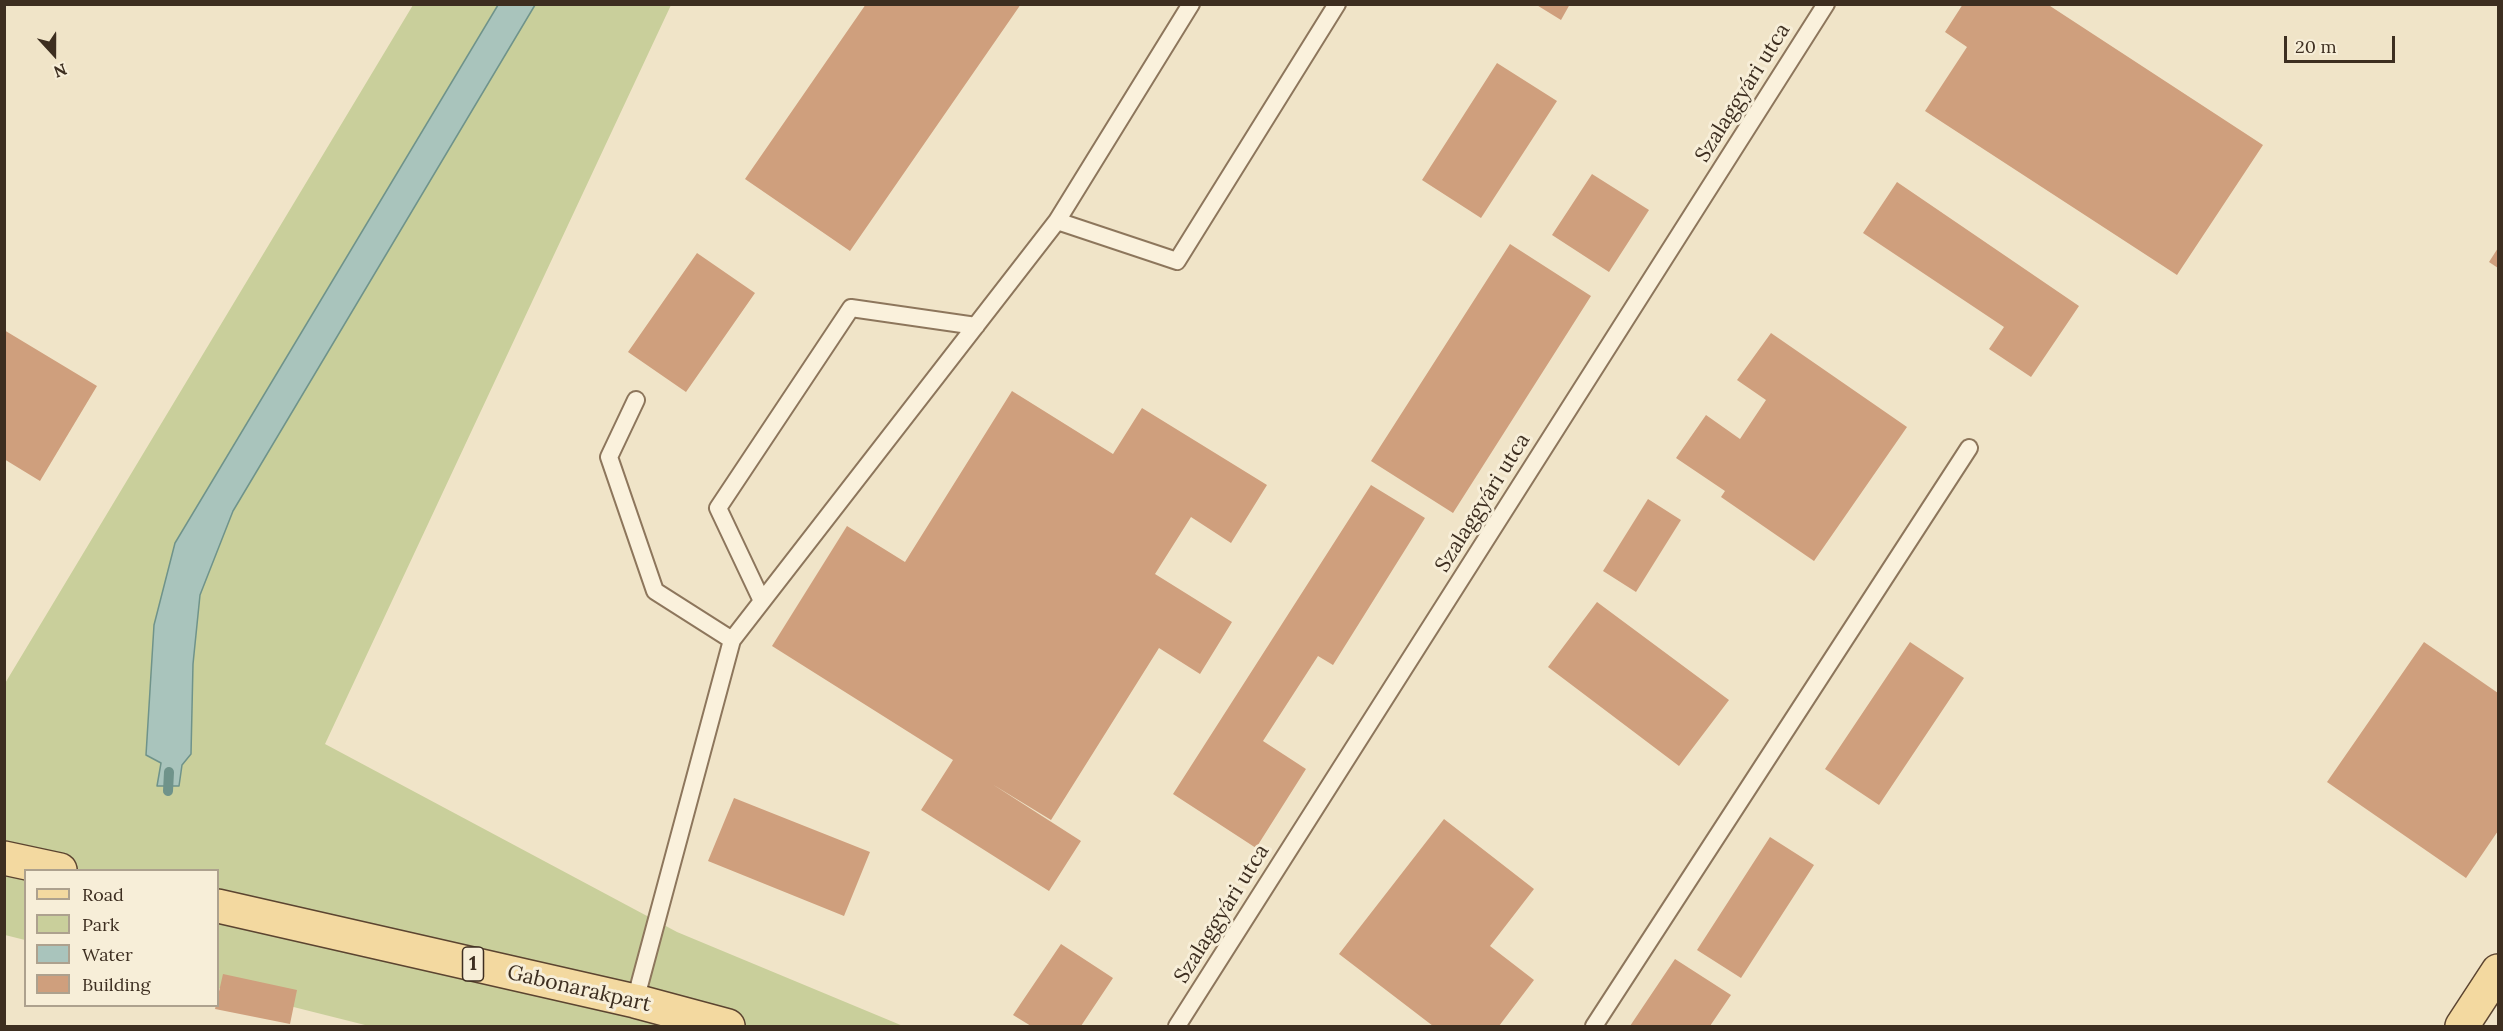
<!DOCTYPE html>
<html>
<head>
<meta charset="utf-8">
<style>
	body { margin:0 }
	#map { position:relative; width:2503px; height:1031px; overflow:hidden; background:#f0e4c8; font-family:Lora,serif }
	canvas { display:block }
	.frame { position:absolute; inset:0; border:6px solid #3d2e20; pointer-events:none }
	.legend { position:absolute; left:24px; top:869px; width:195px; height:138px; box-sizing:border-box; background:#f7eed8; border:2px solid #ada18e; margin:0; padding:8px 10px; list-style:none; font-size:18px; color:#3d2e20 }
	.legend li { display:flex; align-items:center; gap:12px; height:30px }
	.legend b { width:30px; border:2px solid #ada18e }
	.north { position:absolute; left:24px; top:24px; width:60px; height:60px; -webkit-text-stroke:4px #f7eed8; paint-order:stroke; rotate:159deg; font-size:16px; font-weight:700; line-height:24px; text-align:center; color:#3d2e20 }
	.north::after { content:''; display:block; margin:auto; width:21px; height:27px; background:#3d2e20; clip-path:polygon(50% 0,100% 100%,50% 72%,0 100%) }
	.scale { position:absolute; left:2284px; top:36px; width:111px; height:27px; box-sizing:border-box; border:3px solid #3d2e20; border-top:0; padding-left:8px; font-size:18px; line-height:21px; white-space:nowrap; color:#3d2e20; -webkit-text-stroke:4px #f7eed8; paint-order:stroke }
</style>
</head>
<body>
<div id="map">
<canvas width="2503" height="1031"></canvas>
<div class="frame"></div>
<ul class="legend">
<li><b style="height:8px;background:#f3d9a0"></b>Road</li>
<li><b style="height:16px;background:#c9cf9b"></b>Park</li>
<li><b style="height:16px;background:#a9c4bc"></b>Water</li>
<li><b style="height:16px;background:#cf9f7d"></b>Building</li>
</ul>
<div class="north">N</div>
<div class="scale">20 m</div>
</div>
<script>
const ctx = document.querySelector('canvas').getContext('2d');
ctx.lineJoin = 'round';
function fillPath(path, color) { ctx.fillStyle = color; ctx.fill(path, 'evenodd'); }
const toPath = rows => new Path2D(rows.map(r => 'M' + r).join(''));
function stroke(path, color, width, dash) { ctx.strokeStyle = color; ctx.lineWidth = width; ctx.lineCap = dash ? 'butt' : 'round'; ctx.setLineDash(dash || []); ctx.stroke(path); }
function write(font, color, halo, rows, align = 'center') {
  ctx.font = font + ' Lora,serif'; ctx.lineWidth = 6; ctx.setLineDash([]); ctx.textBaseline = 'middle'; ctx.strokeStyle = halo; ctx.fillStyle = color; for (const [text, x, y, turn = 0] of rows) {
    ctx.save(); ctx.translate(x, y); ctx.rotate((+turn || 0) * Math.PI / 180); ctx.textAlign = isNaN(turn) ? turn : align; if (halo) ctx.strokeText(text, 0, 0); ctx.fillText(text, 0, 0); ctx.restore();
  }
}
fillPath(toPath([
	[413,5,498,5,175,543,161,763,179,785,200,595,233,511,535,5,671,5,325,744,677,932,903,1026,369,1026,218,988,218,870,26,870,25,940,5,935,4,685]
]), '#c9cf9b');
const water = toPath([
	[498,5,535,5,233,511,200,595,193,664,191,754,182,765,179,786,157,786,161,763,146,755,154,625,175,543,498,5]
]);
fillPath(water, '#a9c4bc');
stroke(water, '#6f938a', 1.5);
stroke(toPath([
	[168,791,169,772]
]), '#6f938a', 10);
fillPath(toPath([
	[866,4,1021,4,850,251,745,179],
	[1535,4,1570,4,1561,20],
	[1963,4,2047,4,2263,145,2177,275,1925,111,1967,47,1945,32],
	[1497,63,1557,101,1481,218,1422,180],
	[1592,174,1649,210,1609,272,1552,235],
	[1897,182,2079,306,2031,377,1989,349,2004,327,1863,233],
	[1510,244,1591,296,1453,513,1371,461],
	[2498,248,2498,268,2489,262],
	[697,253,755,293,686,392,628,352],
	[4,330,97,386,40,481,4,459],
	[1771,333,1907,427,1814,561,1721,497,1725,491,1676,458,1706,415,1740,439,1766,400,1737,380],
	[1012,391,1113,454,1142,408,1267,485,1231,543,1191,517,1155,574,1232,622,1200,674,1159,648,1051,820,992,784,1081,841,1049,891,921,810,953,760,772,646,847,526,905,562],
	[1371,485,1425,518,1333,665,1318,656,1263,741,1306,769,1256,848,1173,794],
	[1648,499,1681,520,1636,592,1603,571],
	[1597,602,1729,700,1679,766,1548,667],
	[1910,642,1964,678,1879,805,1825,769],
	[2424,642,2498,693,2498,831,2466,878,2327,782],
	[734,798,870,852,844,916,708,861],
	[1444,819,1534,889,1490,946,1534,980,1499,1026,1433,1026,1339,954],
	[1770,837,1814,865,1741,978,1697,950],
	[1061,944,1113,978,1081,1026,1031,1026,1013,1015],
	[1675,959,1731,995,1710,1026,1630,1026],
	[223,974,297,990,290,1024,215,1009]
]), '#cf9f7d');
const service = toPath([
	[1057,221,1177,261,1337,4],
	[636,400,609,457,655,591,732,640],
	[762,601,718,508,851,308,976,326],
	[635,1001,732,640,1057,221,1191,4],
	[1177,1026,1826,4],
	[1594,1026,1969,448]
]);
const primary = toPath([
	[4,858,60,870],
	[218,906,635,1001,728,1026],
	[2462,1026,2498,971]
]);
stroke(service, '#8d765c', 20);
stroke(primary, '#5b4430', 36);
stroke(service, '#faf1dc', 16);
stroke(primary, '#f3d9a0', 33);
for (const [x, y, w] of [
	[473,964,21]
]) { const box = new Path2D(); box.roundRect(x - w / 2, y - 17, w, 34, 4.5); ctx.fillStyle = '#f7eed8'; ctx.fill(box); stroke(box, '#3d2e20', 1.5); }
write('bold 20px', '#3d2e20', null, [
	["1",473,964]
]);
write('21px', '#3d2e20', '#f7eed8', [
	["Szalaggyári utca",1743,93,-58],
	["Szalaggyári utca",1483,503,-58],
	["Szalaggyári utca",1222,914,-58],
	["Gabonarakpart",579,989,13]
]);
</script>
</body>
</html>
